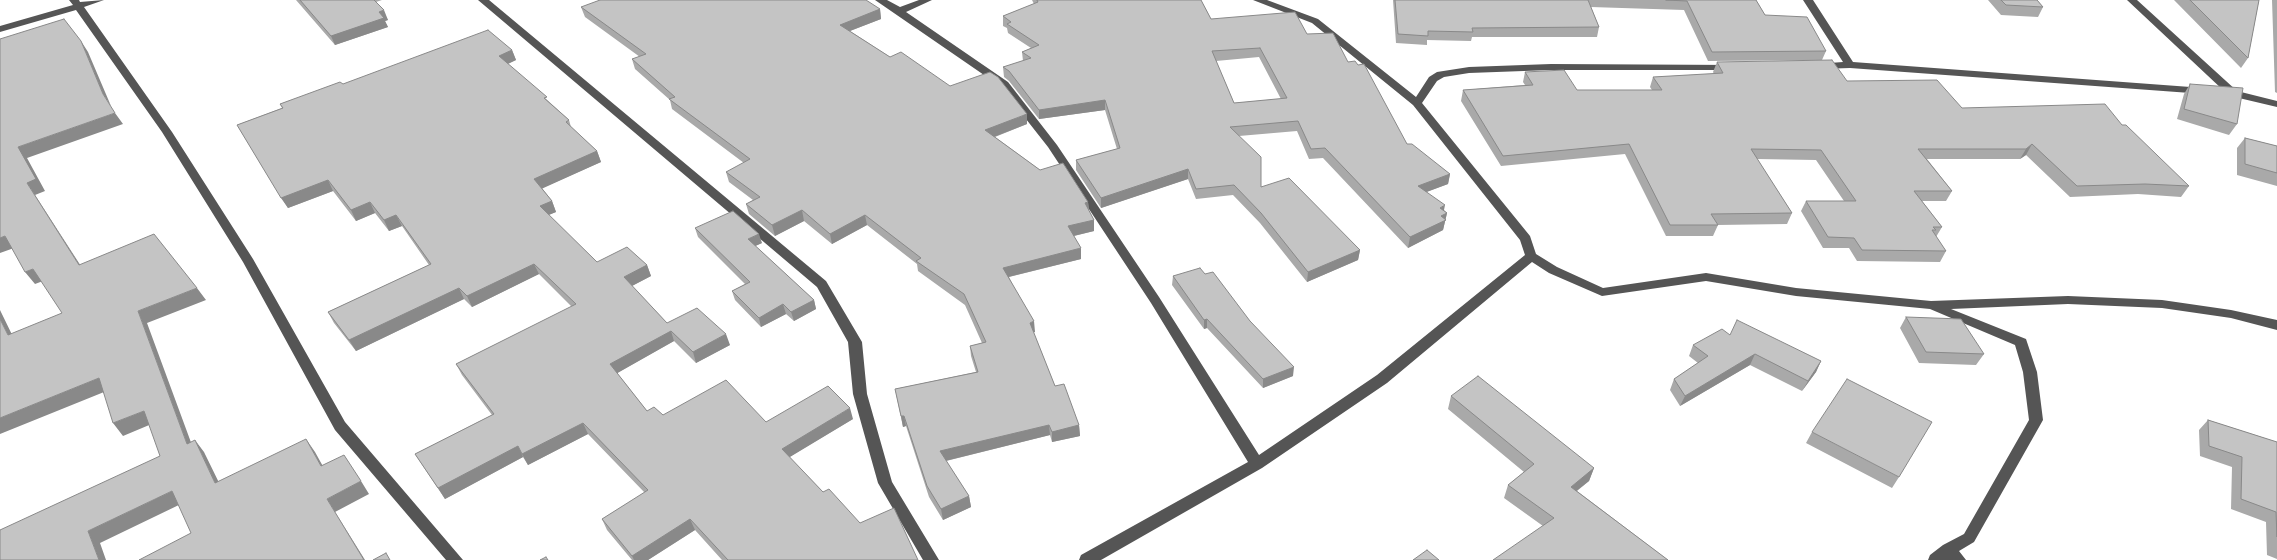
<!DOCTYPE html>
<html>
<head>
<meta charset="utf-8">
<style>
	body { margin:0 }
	canvas { display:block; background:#fff }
</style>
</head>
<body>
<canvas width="2277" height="560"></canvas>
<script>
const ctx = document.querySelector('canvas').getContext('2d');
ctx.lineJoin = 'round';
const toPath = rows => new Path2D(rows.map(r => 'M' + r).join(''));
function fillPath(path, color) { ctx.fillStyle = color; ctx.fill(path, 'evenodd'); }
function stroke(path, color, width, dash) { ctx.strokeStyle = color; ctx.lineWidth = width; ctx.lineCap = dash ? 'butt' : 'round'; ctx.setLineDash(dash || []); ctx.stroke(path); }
fillPath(toPath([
	[69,0,79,0,80,2,104,0,84,7,172,132,253,259,345,422,463,560,446,560,335,430,243,262,162,132,76,10,0,32,0,26,73,5,69,0],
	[478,0,489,0,826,281,862,342,867,394,892,482,939,560,923,560,878,483,853,394,848,342,817,287,478,0],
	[875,0,887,0,900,7,919,0,932,0,906,12,1008,82,1057,145,1159,297,1259,455,1377,375,1525,255,1520,240,1413,105,1312,23,1253,0,1267,0,1318,19,1416,97,1429,77,1437,72,1469,67,1551,64,1736,65,1737,67,1732,70,1551,70,1469,73,1444,77,1437,81,1422,103,1530,236,1536,254,1557,267,1603,288,1706,273,1796,288,1931,301,2068,296,2162,300,2231,310,2277,320,2277,330,2231,318,2162,308,2068,304,1951,309,2026,339,2037,372,2043,420,1974,542,1959,551,1966,560,1928,560,1930,555,1943,545,1964,534,2029,420,2023,372,2015,345,1930,309,1796,296,1706,281,1602,296,1549,273,1532,262,1387,383,1262,468,1101,560,1079,560,1081,555,1248,462,1151,303,1048,147,1000,86,875,0],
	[1803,0,1813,0,1853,62,2204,88,2209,91,2204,94,1850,68,1820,69,1816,68,1816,64,1843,62,1803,0],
	[2127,0,2137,0,2237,91,2277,101,2277,107,2222,94,2221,92,2223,90,2127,0]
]), '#555');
fillPath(toPath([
	[296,0,382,0,376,2,388,20,385,21,388,27,335,45],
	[1032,0,1201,0,1211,19,1307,34,1348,62,1407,144,1450,174,1448,184,1426,192,1447,213,1443,230,1408,248,1323,158,1309,159,1297,131,1239,136,1261,187,1360,250,1358,260,1307,282,1260,223,1233,195,1196,199,1188,179,1101,208,1076,170,1076,160,1117,149,1105,110,1039,119,1009,81,1004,77,1003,67,1023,61,1022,52,1031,48,1008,33,1007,28,1003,26,1003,16,1034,4],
	[1259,57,1281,99,1234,103,1216,61],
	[1393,0,1756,0,1765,15,1826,51,1822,60,1708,61,1684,10,1591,7,1599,27,1597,37,1472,37,1471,41,1427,40,1427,45,1396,43],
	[1988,0,2037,0,2043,7,2038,17,2001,15],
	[2174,0,2259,0,2248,58,2241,68],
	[2272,0,2277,0,2277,93,2275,92],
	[581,7,880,9,881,19,850,31,890,57,1027,124,995,137,1040,170,1088,202,1089,211,1094,220,1094,231,1074,236,1081,259,1009,277,1035,332,1033,332,1055,386,1079,425,1080,436,1052,442,1050,435,946,461,969,496,971,507,943,520,929,497,906,426,903,427,895,389,976,372,971,356,970,346,982,343,965,305,918,271,917,264,867,225,832,244,804,221,775,236,749,214,746,204,753,200,729,182,726,172,744,163,672,109,670,100,635,69,632,59,640,57,585,17],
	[512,50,516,60,508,64,569,120,571,127,597,151,601,162,542,188,552,201,556,212,548,215,597,262,647,265,651,276,632,286,667,323,730,345,696,363,674,341,617,373,647,411,663,415,766,422,853,419,789,457,823,492,860,523,918,560,722,560,695,530,648,560,632,560,607,530,602,519,645,493,588,434,528,465,523,457,445,499,415,454,492,415,462,375,456,364,572,307,539,274,472,307,464,299,356,351,334,323,328,312,429,265,402,226,389,231,375,213,356,221,333,191,288,208,237,125,282,108,280,104,343,84],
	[1717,62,1847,81,1962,108,2122,125,2189,186,2181,197,2138,194,2070,197,2026,155,2020,159,1927,159,1952,191,1946,201,1922,201,1942,227,1936,237,1946,251,1940,262,1857,261,1849,248,1823,248,1801,211,1806,201,1844,201,1816,160,1757,159,1792,213,1787,224,1717,225,1718,225,1713,236,1666,236,1625,154,1501,166,1461,101,1463,90,1525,85,1523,82,1525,72,1577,90,1652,90,1650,87,1653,77,1714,74,1713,72],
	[2190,84,2237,124,2229,135,2177,119,2184,94],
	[2245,138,2277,146,2277,186,2237,175,2237,148],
	[695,228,762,243,755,246,814,300,816,309,794,321,786,314,761,327,735,300,732,291,745,284,698,237],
	[1205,274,1250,321,1293,376,1263,388,1207,328,1204,329,1172,285,1173,276],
	[1906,317,1984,354,1976,365,1919,363,1900,328],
	[1730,335,1821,361,1816,372,1802,391,1750,365,1680,406,1670,390,1674,379,1698,363,1689,356,1693,345],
	[1451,396,1594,468,1589,481,1577,491,1668,560,1543,526,1504,498,1508,485,1524,472,1448,409],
	[2208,420,2277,442,2277,559,2267,555,2266,522,2231,509,2232,467,2200,456,2199,430],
	[1812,432,1899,477,1892,488,1806,443]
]), '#a9a9a9');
fillPath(toPath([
	[880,9,881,19,842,34,840,25],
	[384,10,388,20,385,21,388,27,335,45,331,36,379,12],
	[81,41,88,52,111,106,103,94],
	[512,50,516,60,503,66,499,56],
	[1105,100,1105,110,1039,119,1039,110],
	[115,113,123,124,27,158,45,191,35,195,88,277,79,265,27,183,18,147],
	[1027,114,1027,124,986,140,985,130],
	[2032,144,2026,155,2020,159,2026,149],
	[597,151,601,162,539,190,534,179],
	[1188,169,1188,179,1101,208,1101,198],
	[1450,174,1448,184,1416,196,1418,186],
	[328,180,333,191,288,208,281,198],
	[552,201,556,212,544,217,540,206],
	[370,202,375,213,356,221,351,210],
	[1088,202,1089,212,1085,203],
	[1445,205,1443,215,1447,213,1443,230,1408,248,1410,237,1440,208],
	[802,210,804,221,775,236,772,225],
	[396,215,402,226,389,231,384,220],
	[865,215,867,225,832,244,830,234],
	[1094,220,1094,231,1069,237,1068,226],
	[759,234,762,243,751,248,748,239],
	[5,236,14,248,0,253,0,238],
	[1081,248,1081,259,1004,278,1003,268],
	[1360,250,1358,260,1307,282,1308,272],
	[534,264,539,274,472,307,467,296],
	[647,265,651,276,628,288,624,277],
	[33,269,43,281,35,284,25,272],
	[197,288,206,300,147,323,196,456,187,444,138,311],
	[459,288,464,299,356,351,349,340],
	[814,300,816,309,794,321,791,312],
	[783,304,786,314,761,327,759,318],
	[0,310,18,347,8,335,0,319],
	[1207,319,1207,328,1204,329,1204,320],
	[1034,321,1035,332,1031,333,1030,323],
	[671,331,674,341,614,375,610,364],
	[726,334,730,345,696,363,693,352],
	[1755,354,1750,365,1680,406,1685,396],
	[1821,361,1816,372,1802,391,1808,381],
	[1294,367,1293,376,1263,388,1263,379],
	[99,378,109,390,0,434,0,418],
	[850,408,853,419,785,460,782,449],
	[144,411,154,423,123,436,113,423],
	[901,416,904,416,906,426,903,427],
	[583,423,588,434,528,465,522,454],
	[1049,425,1050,435,941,462,940,451],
	[1079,425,1080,436,1052,442,1052,432],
	[306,439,315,452,330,479,321,466],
	[195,440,204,452,225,495,215,483],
	[518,446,523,457,445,499,438,488],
	[1594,468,1589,481,1566,499,1571,487],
	[361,481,369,494,335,512,365,560,364,560,327,499],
	[172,491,183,503,100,543,106,560,99,560,88,531],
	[969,496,971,507,943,520,941,509],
	[690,519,695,530,648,560,634,560,632,556]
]), '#898989');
const building = toPath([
	[300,0,374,0,384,10,379,12,384,18,331,36,300,0],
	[600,0,866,0,880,9,840,25,890,57,901,52,950,86,990,72,998,77,1027,114,985,130,1040,170,1063,163,1088,202,1085,203,1094,220,1068,226,1081,248,1003,268,1034,321,1030,323,1055,386,1064,384,1079,425,1052,432,1049,425,940,451,969,496,941,509,927,486,904,416,901,416,895,389,978,372,970,346,986,342,964,294,916,261,921,258,865,215,830,234,802,210,772,225,746,204,760,197,726,172,750,159,669,99,675,97,632,59,646,54,581,7,600,0],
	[1037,0,1201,0,1211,19,1295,12,1307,34,1333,33,1348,62,1355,61,1358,65,1364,64,1407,144,1412,144,1450,174,1418,186,1445,205,1440,208,1447,213,1441,216,1446,220,1410,237,1325,148,1311,149,1298,121,1230,127,1261,157,1261,187,1289,178,1360,250,1308,272,1261,213,1234,185,1196,189,1188,169,1101,198,1076,160,1120,148,1105,100,1039,110,1009,71,1003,67,1031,58,1022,52,1039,45,1007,24,1011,22,1003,16,1038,2,1037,0],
	[1260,48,1287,98,1234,103,1212,51,1260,48],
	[1395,0,1588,0,1599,27,1472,28,1473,32,1428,31,1428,36,1398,34,1395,0],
	[1666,0,1756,0,1765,15,1807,17,1826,51,1712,52,1687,1,1666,0],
	[2001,0,2037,0,2043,7,2006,5,2001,0],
	[2190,0,2259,0,2248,58,2190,0],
	[64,19,81,41,103,94,115,113,18,147,36,179,27,183,79,265,154,234,197,288,138,311,187,444,195,440,215,483,306,439,321,466,344,455,361,481,327,499,364,560,139,560,191,533,172,491,88,531,99,560,0,560,0,530,160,456,144,411,113,423,99,378,0,418,0,319,8,335,62,313,33,269,25,272,5,236,0,238,0,39,64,19],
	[488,30,512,50,499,56,547,97,544,98,569,120,566,122,597,151,534,179,552,201,540,206,597,262,627,247,647,265,624,277,667,323,697,308,726,334,693,352,671,331,610,364,647,411,654,407,663,415,726,380,766,422,828,386,850,408,782,449,823,492,829,489,860,523,894,508,918,560,728,560,690,519,632,556,602,519,648,490,583,423,522,454,518,446,438,488,415,454,494,414,456,364,576,304,534,264,467,296,459,288,349,340,328,312,431,264,396,215,384,220,370,202,351,210,328,180,281,198,237,125,283,108,280,104,340,82,343,84,488,30],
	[1832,60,1847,81,1937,80,1962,108,2105,104,2122,125,2126,125,2189,186,2145,184,2077,186,2032,144,2026,149,1918,149,1952,191,1914,191,1942,227,1933,227,1936,230,1932,230,1946,251,1862,250,1854,238,1828,237,1806,201,1856,201,1821,150,1751,149,1792,213,1711,214,1718,225,1670,225,1629,144,1503,156,1463,90,1533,85,1525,72,1564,70,1577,90,1662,90,1653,77,1723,73,1717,62,1832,60],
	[2190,84,2243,88,2237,124,2184,109,2190,84],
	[2245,138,2277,146,2277,173,2245,164,2245,138],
	[733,211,759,234,748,239,814,300,791,312,783,304,759,318,732,291,750,282,695,228,733,211],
	[1200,268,1205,274,1213,272,1250,321,1294,367,1263,379,1207,319,1204,320,1173,276,1200,268],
	[1906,317,1961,319,1984,354,1926,352,1906,317],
	[1737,320,1821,361,1808,381,1755,354,1685,396,1674,379,1708,356,1693,345,1722,329,1730,335,1737,320],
	[1478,376,1594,468,1571,487,1668,560,1493,560,1554,518,1508,485,1534,464,1451,396,1478,376],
	[1847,379,1932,422,1899,477,1812,432,1847,379],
	[2208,420,2277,442,2277,537,2276,512,2241,499,2242,457,2209,446,2208,420],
	[1427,550,1439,560,1413,560,1427,550],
	[386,553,390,560,373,560,386,553],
	[546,557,548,560,540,560,546,557]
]);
fillPath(building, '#c4c4c4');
stroke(building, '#898989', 1);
</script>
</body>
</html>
